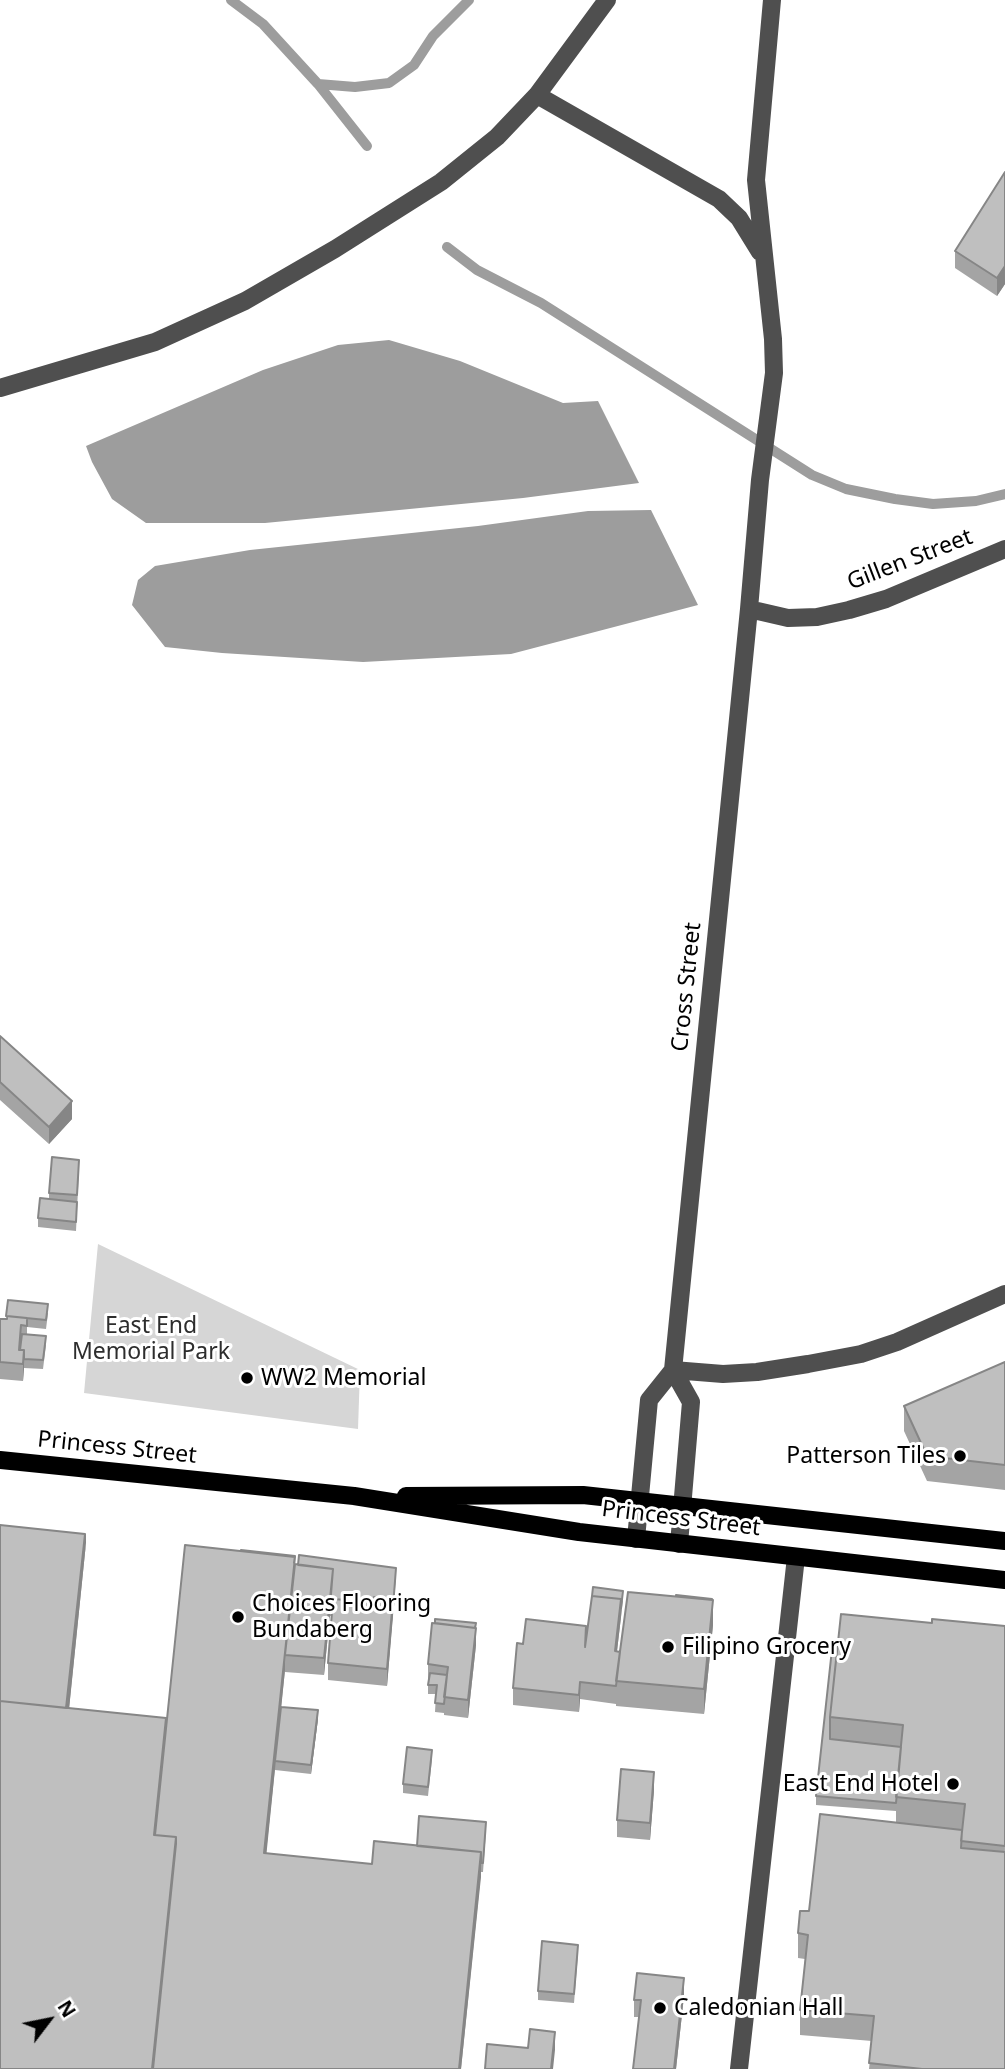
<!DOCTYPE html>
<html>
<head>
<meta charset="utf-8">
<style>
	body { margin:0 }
	#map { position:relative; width:1005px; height:2069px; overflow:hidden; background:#fff; font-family:"Noto Sans",sans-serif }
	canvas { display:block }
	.north { position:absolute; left:14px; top:1985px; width:70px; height:70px; -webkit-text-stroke:5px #fff; paint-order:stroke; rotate:58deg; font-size:19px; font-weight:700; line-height:28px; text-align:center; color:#000 }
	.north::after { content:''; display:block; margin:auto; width:24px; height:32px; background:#000; clip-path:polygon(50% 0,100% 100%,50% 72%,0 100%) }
</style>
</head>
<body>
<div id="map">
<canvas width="1005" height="2069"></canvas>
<div class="north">N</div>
</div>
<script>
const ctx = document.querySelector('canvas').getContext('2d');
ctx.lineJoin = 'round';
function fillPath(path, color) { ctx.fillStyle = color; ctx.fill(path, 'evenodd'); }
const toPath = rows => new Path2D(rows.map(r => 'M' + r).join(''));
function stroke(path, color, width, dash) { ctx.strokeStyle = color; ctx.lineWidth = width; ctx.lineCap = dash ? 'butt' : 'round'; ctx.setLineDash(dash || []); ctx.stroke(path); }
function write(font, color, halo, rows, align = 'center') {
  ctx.font = font + ' "Noto Sans",sans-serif'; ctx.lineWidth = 6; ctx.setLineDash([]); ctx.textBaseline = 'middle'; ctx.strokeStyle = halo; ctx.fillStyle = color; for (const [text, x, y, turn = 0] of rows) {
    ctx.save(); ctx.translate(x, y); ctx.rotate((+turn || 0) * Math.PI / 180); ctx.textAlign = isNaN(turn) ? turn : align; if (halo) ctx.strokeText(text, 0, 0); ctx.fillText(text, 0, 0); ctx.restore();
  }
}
fillPath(toPath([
	[98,1244,360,1370,358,1429,84,1393]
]), '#d6d6d6');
fillPath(toPath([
	[389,340,460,361,563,403,598,401,639,483,523,498,265,523,146,523,112,499,92,462,86,446,263,370,338,345],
	[651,510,698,605,511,654,363,662,222,653,165,647,132,605,138,580,155,566,250,550,478,526,588,511]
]), '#9d9d9d');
stroke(toPath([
	[231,0,263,24,318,84,367,146],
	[318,84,355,87,389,83,414,65,433,36,469,0],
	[447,247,477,270,541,303,812,475,846,489,895,499,933,504,976,501,1005,494]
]), '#9d9d9d', 10);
stroke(toPath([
	[772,0,756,180,773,339,774,373,760,480,749,609,673,1370,723,1374,757,1372,808,1364,861,1354,897,1342,1005,1294],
	[537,95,719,199,739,218,760,252],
	[0,388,155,342,245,301,335,249,441,182,497,137,537,95,607,0],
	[749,609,788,618,817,617,849,610,886,599,1005,549],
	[636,1539,649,1400,673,1370,691,1402,679,1544],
	[739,2069,796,1557]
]), '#4f4f4f', 18);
stroke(toPath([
	[0,1460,354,1496,579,1532,1005,1580],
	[406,1496,583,1495,1005,1541]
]), '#000', 18);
fillPath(toPath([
	[1005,172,1005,284,997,296,955,268,955,251],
	[0,1036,72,1119,49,1144,0,1100],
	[79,1169,76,1231,38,1227,38,1218,49,1199,49,1193],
	[48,1313,46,1329,27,1327,27,1334,46,1345,43,1369,24,1368,23,1381,0,1379,0,1319,6,1319],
	[1005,1362,1005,1490,927,1481,904,1431,904,1406],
	[86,1543,69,1708,166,1718,295,1564,396,1577,387,1686,328,1680,328,1663,332,1616,330,1616,330,1614,324,1675,285,1672,285,1670,281,1707,318,1719,311,1774,275,1770,275,1768,266,1853,372,1864,417,1846,486,1831,483,1872,481,1872,461,2069,0,2069],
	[623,1600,617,1651,620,1652,713,1625,704,1714,616,1706,616,1704,580,1699,579,1712,513,1705,513,1688,523,1644,586,1641],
	[476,1623,476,1645,468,1718,444,1715,444,1713,435,1712,436,1694,428,1694,428,1664],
	[932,1623,1005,1626,1005,2069,869,2069,872,2041,800,2035,800,2010,805,1959,798,1958,798,1933,809,1911,896,1822,896,1811,816,1805,816,1796,838,1641],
	[432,1759,428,1796,403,1793,403,1784],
	[654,1790,650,1840,617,1837,617,1820],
	[578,1954,574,2003,538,2000,538,1991],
	[684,1996,676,2069,633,2069,639,2017,634,2017,634,2000]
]), '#a4a4a4');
fillPath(toPath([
	[1005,266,1005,284,997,296,997,278],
	[72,1101,72,1119,49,1144,49,1127],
	[24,1350,24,1368,23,1381,23,1364],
	[85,1534,86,1534,86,1543,66,1739,66,1714],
	[295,1556,295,1582,285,1655,285,1670,264,1878,264,1853],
	[396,1568,393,1616,387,1686,387,1669],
	[333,1569,330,1614,324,1675,324,1658],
	[623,1591,621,1617,615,1668,615,1651],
	[713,1600,713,1625,704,1714,704,1689],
	[476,1623,476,1645,468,1718,468,1700],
	[580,1682,580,1699,579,1712,579,1695],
	[318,1710,318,1719,311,1774,311,1765],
	[654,1772,654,1790,650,1840,650,1823],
	[481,1852,481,1877,461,2069,459,2069],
	[684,1978,684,1996,676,2069,674,2069],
	[555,2032,555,2050,553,2069,551,2069]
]), '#868686');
const building = toPath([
	[1005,172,1005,266,997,278,955,251,1005,172],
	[0,1036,72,1101,49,1127,0,1082,0,1036],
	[52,1157,79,1160,77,1195,49,1193,52,1157],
	[40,1198,77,1202,76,1222,38,1218,40,1198],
	[8,1300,48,1304,46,1320,6,1316,8,1300],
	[7,1316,27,1318,27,1326,21,1325,19,1350,24,1350,23,1364,0,1362,0,1319,7,1319,7,1316],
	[22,1334,46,1336,43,1360,24,1359,24,1350,20,1350,22,1334],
	[1005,1362,1005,1465,927,1456,904,1406,1005,1362],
	[0,1525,85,1534,66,1708,0,1701,0,1525],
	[185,1545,295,1557,264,1853,372,1864,374,1841,481,1852,459,2069,153,2069,176,1844,176,1837,155,1835,185,1545],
	[241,1550,295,1556,294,1563,295,1557,241,1550],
	[299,1555,396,1568,393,1607,393,1599,374,1597,373,1602,333,1599,332,1607,330,1607,333,1569,298,1565,299,1555],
	[295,1564,333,1569,324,1658,285,1655,295,1564],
	[593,1587,623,1591,621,1608,621,1599,592,1596,593,1587],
	[628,1592,713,1600,704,1689,616,1681,628,1592],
	[676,1595,712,1599,712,1600,676,1596,676,1595],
	[592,1596,621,1599,615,1651,620,1652,616,1686,580,1682,579,1695,513,1688,517,1643,523,1644,526,1619,586,1626,585,1647,592,1596],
	[374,1597,393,1599,387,1669,328,1663,333,1599,373,1602,374,1597],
	[841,1614,932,1623,932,1619,1005,1626,1005,1846,961,1841,965,1804,896,1797,903,1725,830,1717,841,1614],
	[435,1619,476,1623,475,1628,435,1623,435,1619],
	[432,1623,476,1628,468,1700,444,1697,448,1667,428,1664,432,1623],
	[833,1640,838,1641,830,1717,830,1739,901,1747,896,1803,816,1796,833,1640],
	[430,1673,447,1675,444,1704,435,1703,437,1685,428,1685,430,1673],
	[0,1701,166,1718,154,1835,176,1837,152,2069,0,2069,0,1701],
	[281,1707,318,1710,311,1765,275,1761,281,1707],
	[407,1747,432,1750,428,1787,403,1784,407,1747],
	[621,1769,654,1772,650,1823,617,1820,621,1769],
	[820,1814,962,1830,961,1848,1005,1852,1005,2069,922,2069,869,2063,874,2016,800,2010,808,1935,798,1933,800,1911,809,1911,820,1814],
	[419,1816,486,1822,483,1863,481,1863,481,1852,417,1846,419,1816],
	[542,1941,578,1945,574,1994,538,1991,542,1941],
	[637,1973,684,1978,674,2069,633,2069,641,2000,634,2000,637,1973],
	[530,2029,555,2032,551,2069,485,2069,487,2044,528,2048,530,2029]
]);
fillPath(building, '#bfbfbf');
stroke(building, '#868686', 2);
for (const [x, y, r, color] of [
	[247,1378,7,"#000"],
	[960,1456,7,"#000"],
	[238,1617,7,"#000"],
	[668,1647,7,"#000"],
	[953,1784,7,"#000"],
	[660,2008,7,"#000"]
]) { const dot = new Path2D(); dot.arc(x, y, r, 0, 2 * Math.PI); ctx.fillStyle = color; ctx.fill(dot); stroke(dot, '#fff', 2.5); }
write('23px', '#000', '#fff', [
	["Gillen Street",910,560,-21],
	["Cross Street",687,987,-84],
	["Princess Street",117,1448,6],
	["Princess Street",681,1519,7]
]);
write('23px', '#2d2d2d', '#fff', [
	["East End",151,1326],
	["Memorial Park",151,1352]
]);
write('23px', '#000', '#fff', [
	["WW2 Memorial",261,1378],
	["Patterson Tiles",946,1456,"right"],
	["Choices Flooring",252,1604],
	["Bundaberg",252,1630],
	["Filipino Grocery",682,1647],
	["East End Hotel",939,1784,"right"],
	["Caledonian Hall",674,2008]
], 'left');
</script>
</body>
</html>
